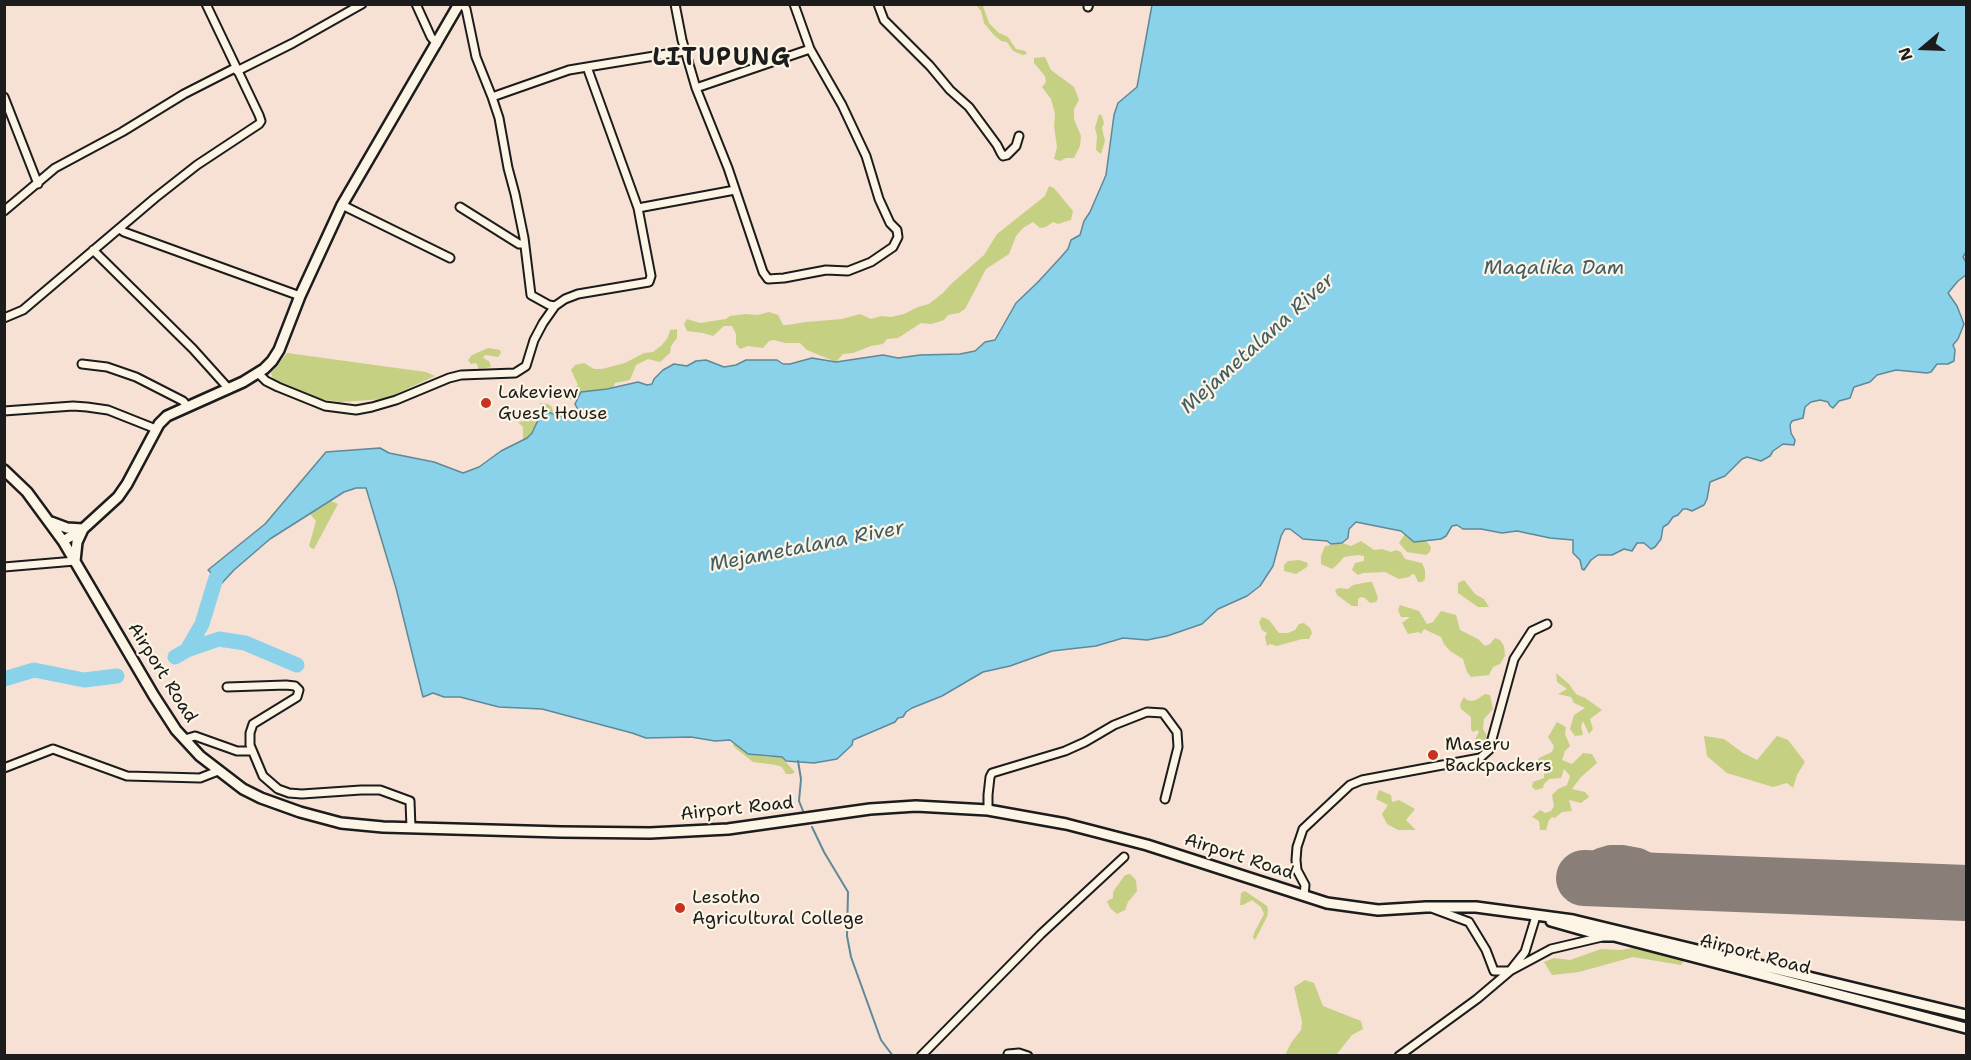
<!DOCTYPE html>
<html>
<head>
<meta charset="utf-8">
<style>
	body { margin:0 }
	#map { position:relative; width:1971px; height:1060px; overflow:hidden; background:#f7e0d4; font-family:"Shantell Sans",sans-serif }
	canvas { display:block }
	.frame { position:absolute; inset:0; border:6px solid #1c1c1c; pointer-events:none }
	.north { position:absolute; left:1893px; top:18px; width:60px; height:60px; -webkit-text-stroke:4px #fcf5e5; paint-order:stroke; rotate:251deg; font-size:16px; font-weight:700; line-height:24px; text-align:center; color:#1c1c1c }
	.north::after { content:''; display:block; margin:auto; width:21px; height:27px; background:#1c1c1c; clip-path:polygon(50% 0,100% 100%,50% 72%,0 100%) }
</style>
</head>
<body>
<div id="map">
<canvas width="1971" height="1060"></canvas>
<div class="frame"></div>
<div class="north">N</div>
</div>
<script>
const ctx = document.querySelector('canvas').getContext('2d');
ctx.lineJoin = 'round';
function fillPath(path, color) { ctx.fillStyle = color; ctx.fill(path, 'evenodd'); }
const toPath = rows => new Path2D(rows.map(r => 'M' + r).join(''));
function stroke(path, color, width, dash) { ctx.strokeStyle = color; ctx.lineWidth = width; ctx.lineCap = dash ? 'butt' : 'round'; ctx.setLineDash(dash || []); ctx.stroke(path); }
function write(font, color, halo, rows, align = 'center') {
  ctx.font = font + ' "Shantell Sans",sans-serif'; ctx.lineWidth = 4.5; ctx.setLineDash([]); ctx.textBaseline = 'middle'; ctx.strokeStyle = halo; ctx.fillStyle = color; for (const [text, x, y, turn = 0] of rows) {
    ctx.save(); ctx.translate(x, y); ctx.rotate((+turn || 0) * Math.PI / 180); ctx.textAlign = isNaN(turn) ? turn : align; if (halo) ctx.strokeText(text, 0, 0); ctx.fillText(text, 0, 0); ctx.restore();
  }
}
fillPath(toPath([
	[976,5,983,6,989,23,999,33,1008,37,1016,49,1025,51,1027,54,1023,55,1013,51,1007,42,1001,41,993,34,984,23,981,11],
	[1045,57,1051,70,1074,87,1079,100,1074,109,1074,119,1081,136,1080,146,1074,158,1066,158,1060,161,1054,159,1057,147,1054,126,1055,114,1051,99,1042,87,1046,82,1045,76,1034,63,1034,58],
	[1099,114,1102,116,1104,123,1102,128,1105,141,1101,154,1096,150,1097,136,1095,128],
	[1049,186,1054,188,1073,211,1071,220,1058,224,1053,222,1046,227,1040,228,1033,222,1023,228,1016,236,1009,254,986,269,965,309,959,313,948,315,944,320,938,322,931,324,921,323,898,338,887,339,883,344,871,346,853,353,843,354,836,362,807,350,800,343,785,343,774,340,769,341,763,348,748,346,740,349,736,344,736,334,732,326,724,326,713,336,703,333,687,331,684,324,687,319,700,323,726,319,730,316,746,314,758,315,769,312,778,315,783,325,787,325,806,322,842,319,860,314,871,319,881,316,891,317,904,314,918,307,929,304,943,293,950,285,984,255,997,234,1045,196],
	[677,329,677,338,671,346,670,353,660,362,648,359,636,365,630,380,615,383,612,390,567,400,563,398,578,385,571,370,575,365,584,363,594,369,602,369,625,363,644,353,653,352,662,345,668,337,670,330],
	[488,348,500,350,501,353,498,357,485,355,483,358,489,361,491,367,479,369,476,363,471,364,468,360,472,355],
	[287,353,426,372,435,376,385,399,340,402,308,397,274,382,271,373],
	[540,403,548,404,552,407,553,413,542,420,538,438,523,440,523,427,518,422,532,420,537,417,542,412],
	[331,501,338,504,314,549,311,548,309,546,316,521,310,514],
	[1405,534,1410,539,1420,542,1425,540,1431,547,1430,552,1426,555,1407,552,1399,543],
	[1361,541,1374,550,1382,549,1391,552,1396,550,1401,552,1405,559,1422,563,1425,570,1425,579,1422,582,1418,582,1415,575,1412,574,1409,577,1399,579,1385,572,1363,573,1358,575,1352,570,1355,563,1364,561,1364,556,1358,555,1344,557,1337,565,1332,569,1321,564,1321,556,1325,546,1342,543,1351,546],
	[1299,560,1308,563,1307,567,1296,574,1284,571,1284,565,1288,561],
	[1464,580,1475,594,1484,599,1489,607,1478,607,1458,593,1458,583],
	[1368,582,1372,582,1376,592,1378,598,1376,602,1370,603,1365,598,1361,597,1358,599,1358,606,1352,606,1337,595,1335,590,1339,588,1348,589,1353,585],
	[1400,605,1419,611,1427,624,1433,622,1441,611,1456,615,1460,630,1478,639,1485,646,1490,644,1495,638,1500,640,1504,646,1505,656,1500,664,1493,667,1489,675,1471,677,1467,672,1463,659,1450,651,1444,644,1441,637,1424,629,1421,634,1419,632,1408,634,1402,623,1410,617,1401,617,1398,610],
	[1262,617,1269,620,1279,633,1288,633,1295,630,1299,624,1304,623,1310,628,1312,633,1309,639,1302,639,1277,646,1270,644,1267,646,1265,637,1267,633,1262,630,1259,622],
	[1556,673,1569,684,1576,694,1585,698,1602,710,1590,719,1593,729,1589,734,1583,721,1581,726,1583,735,1575,736,1570,729,1574,715,1585,708,1574,703,1571,697,1558,694,1567,689,1557,682],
	[1485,694,1490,695,1493,709,1484,719,1483,729,1486,734,1486,741,1480,749,1476,746,1474,741,1479,732,1477,730,1473,732,1471,729,1471,717,1461,709,1460,704,1464,697,1467,700,1471,701,1476,700],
	[1557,722,1566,727,1565,734,1570,746,1565,751,1562,760,1572,764,1583,753,1592,754,1597,763,1581,777,1572,789,1585,792,1589,797,1581,803,1569,800,1572,811,1562,812,1555,818,1552,817,1549,820,1546,830,1540,830,1539,821,1532,817,1540,810,1545,813,1551,811,1554,806,1552,795,1558,789,1567,785,1570,776,1564,769,1561,778,1549,779,1544,784,1543,788,1536,790,1532,787,1533,782,1544,778,1544,774,1554,767,1543,770,1536,764,1539,758,1552,752,1554,746,1548,737],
	[1704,736,1724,739,1743,753,1757,760,1777,736,1788,740,1805,762,1797,775,1793,788,1787,783,1773,787,1727,773,1707,756],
	[734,743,748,754,769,757,779,755,795,772,792,774,786,774,782,767,776,765,753,762,733,746],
	[1379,790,1391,795,1392,802,1399,800,1415,809,1406,820,1416,830,1398,830,1387,824,1382,814,1388,805,1376,799],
	[1130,874,1136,880,1137,891,1128,902,1125,910,1117,914,1110,908,1107,901,1113,898,1113,892,1125,875],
	[1245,891,1267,906,1268,910,1267,917,1255,940,1253,937,1255,931,1264,914,1261,907,1252,900,1243,905,1240,905,1241,893],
	[1637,947,1685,959,1681,965,1633,957,1579,972,1552,975,1544,962,1554,958,1570,960,1601,949,1621,950],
	[1305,980,1314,983,1323,1006,1361,1021,1363,1029,1352,1035,1336,1055,1285,1055,1291,1043,1301,1030,1302,1022,1294,987]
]), '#c5d083');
const water = toPath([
	[1152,5,1966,5,1966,252,1963,257,1966,262,1966,275,1958,281,1948,293,1957,306,1964,324,1958,339,1953,345,1955,350,1954,361,1948,364,1937,364,1931,372,1927,373,1896,370,1877,375,1870,382,1854,387,1850,398,1839,401,1833,408,1830,406,1828,402,1820,400,1811,402,1805,407,1803,418,1792,421,1790,425,1791,433,1795,440,1794,445,1783,444,1773,451,1770,456,1761,461,1747,457,1742,459,1725,476,1710,482,1707,499,1704,505,1692,511,1687,509,1683,509,1678,515,1673,517,1668,524,1663,527,1661,539,1655,547,1651,549,1644,543,1637,543,1632,551,1624,549,1612,555,1598,555,1591,560,1584,570,1582,569,1580,560,1573,553,1573,540,1550,538,1517,531,1502,533,1481,529,1463,529,1457,525,1452,526,1446,536,1441,539,1414,542,1401,531,1356,522,1349,529,1348,538,1342,543,1331,544,1327,541,1303,539,1290,529,1285,529,1281,536,1273,566,1260,586,1247,596,1218,609,1202,624,1167,636,1147,640,1123,638,1096,646,1052,651,1010,666,983,672,942,696,912,708,906,712,903,717,898,718,895,722,853,740,852,745,837,759,814,763,786,761,782,757,748,754,730,740,715,741,691,737,646,738,632,733,542,709,499,707,460,697,444,697,433,693,423,697,396,588,366,488,356,488,344,492,270,539,234,570,222,583,208,570,265,524,326,452,380,448,389,453,434,462,463,473,479,467,501,451,527,438,532,433,539,418,547,412,566,418,578,410,575,404,581,392,607,389,638,382,647,385,652,384,654,379,663,370,674,364,687,366,696,361,706,360,724,367,736,365,746,360,777,360,783,364,790,364,812,358,836,362,883,355,898,358,920,355,960,354,975,351,985,342,995,340,1016,303,1038,282,1061,257,1068,249,1071,240,1080,235,1084,221,1090,212,1106,175,1114,115,1118,103,1137,87,1152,5]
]);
fillPath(water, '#89d2ea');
stroke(water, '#5d8998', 1.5);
stroke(toPath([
	[798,761,801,779,799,801,803,811],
	[812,827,824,852,848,892,847,936,851,957,881,1040,893,1056]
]), '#5d8998', 2);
stroke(toPath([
	[187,650,219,639,245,643,297,665],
	[175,657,187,650,202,624,216,578],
	[4,679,34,670,84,680,117,676]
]), '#89d2ea', 15);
stroke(toPath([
	[1647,881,1621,887,1605,893,1593,888,1589,873,1593,865,1600,859,1610,856,1623,856,1639,859,1675,877,1699,883]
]), '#8a7e78', 22);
stroke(toPath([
	[1584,878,1966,893]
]), '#8a7e78', 56);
const street = toPath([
	[416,4,431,37,437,44],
	[462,4,466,9,476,57,492,97],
	[675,4,682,40,696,88,810,49],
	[878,4,884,20,930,66,950,90,969,107,997,145,1001,153,1003,156,1007,155,1016,146,1019,136],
	[1088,7,1089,4],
	[685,51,587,67,638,208,735,190],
	[587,67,569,70,492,97,499,118,508,168,515,194,524,238,531,295,549,305,555,306,565,299,578,294,649,282,651,276,638,208],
	[237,71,293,43,362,4],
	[696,88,728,168,763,272,768,279,784,278,826,270,848,271,871,262,893,247,898,237,897,230,890,223,879,199,866,156,842,105,810,49,794,4],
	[4,97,38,184],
	[342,205,450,258],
	[460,207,519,244,523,244],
	[4,211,55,168,122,132,184,94,235,68],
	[120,229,124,232,300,296],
	[93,250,193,349,229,389],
	[4,318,23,310,155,198,197,165,259,124,261,121,259,115,206,4],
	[82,364,107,367,136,377,183,401,187,406],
	[258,373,266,381,278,387,325,406,356,410,372,407,396,400,449,378,461,375,515,373,526,366,534,340,543,323,555,306],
	[4,411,73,406,87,407,108,410,156,429],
	[4,567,75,561],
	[227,687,286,685,295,686,299,690,297,697,253,724,250,733,250,745,263,776,278,789,289,793,302,794,361,790,380,790,410,801,411,828],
	[185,739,195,736,237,751,252,751],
	[4,768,53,749,127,776,200,778,218,771],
	[988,810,988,795,990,777,992,773,1065,751,1085,742,1114,725,1147,712,1163,713,1177,732,1178,747,1165,799],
	[1304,896,1305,885,1297,870,1296,860,1297,847,1303,829,1350,785,1362,780,1480,758,1489,750,1514,659,1532,631,1547,624],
	[1434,909,1469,922,1486,950,1494,971,1510,971,1551,949,1602,937],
	[1008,1054,1019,1053,1028,1056],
	[921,1056,1041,934,1124,857],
	[1399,1056,1477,999,1510,971,1525,952,1536,916]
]);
const secondary = toPath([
	[4,470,27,492,63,541,154,696,176,730,200,756,243,789,261,798,300,812,341,823,383,827,561,832,650,833,728,829,870,809,916,806,988,810,1066,824,1147,845,1327,903,1378,910,1426,907,1476,907,1573,920,1966,1015],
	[51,522,67,528,83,529,77,542,75,561],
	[63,541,83,529,118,497,127,484,159,424,167,416,243,382,264,369,272,361,279,350,300,296,342,205,459,4],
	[1551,921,1604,936,1614,936,1966,1028]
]);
stroke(street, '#1c1c1c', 11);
stroke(secondary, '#1c1c1c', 14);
stroke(street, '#fcf5e5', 7);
stroke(secondary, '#fcf5e5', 9);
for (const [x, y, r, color] of [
	[486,403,6,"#c8321e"],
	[1433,755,6,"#c8321e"],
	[680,908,6,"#c8321e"]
]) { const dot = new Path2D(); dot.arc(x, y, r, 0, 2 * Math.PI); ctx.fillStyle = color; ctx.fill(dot); stroke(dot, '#fcf5e5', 2); }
write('18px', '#1c1c1c', '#fcf5e5', [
	["Lakeview",498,393],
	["Guest House",498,414],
	["Maseru",1445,745],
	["Backpackers",1445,766],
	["Lesotho",692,898],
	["Agricultural College",692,919]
], 'left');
write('18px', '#1c1c1c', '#fcf5e5', [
	["Airport Road",162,673,58],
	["Airport Road",737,809,-6],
	["Airport Road",1239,857,18],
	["Airport Road",1755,955,15]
]);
write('italic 20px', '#425c64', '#fcf5e5', [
	["Maqalika Dam",1554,269],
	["Mejametalana River",1258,344,-42],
	["Mejametalana River",807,547,-11]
]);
ctx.letterSpacing = '1.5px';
write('bold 24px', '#1c1c1c', '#fcf5e5', [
	["LITUPUNG",722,59]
]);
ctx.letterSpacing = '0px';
</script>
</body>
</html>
